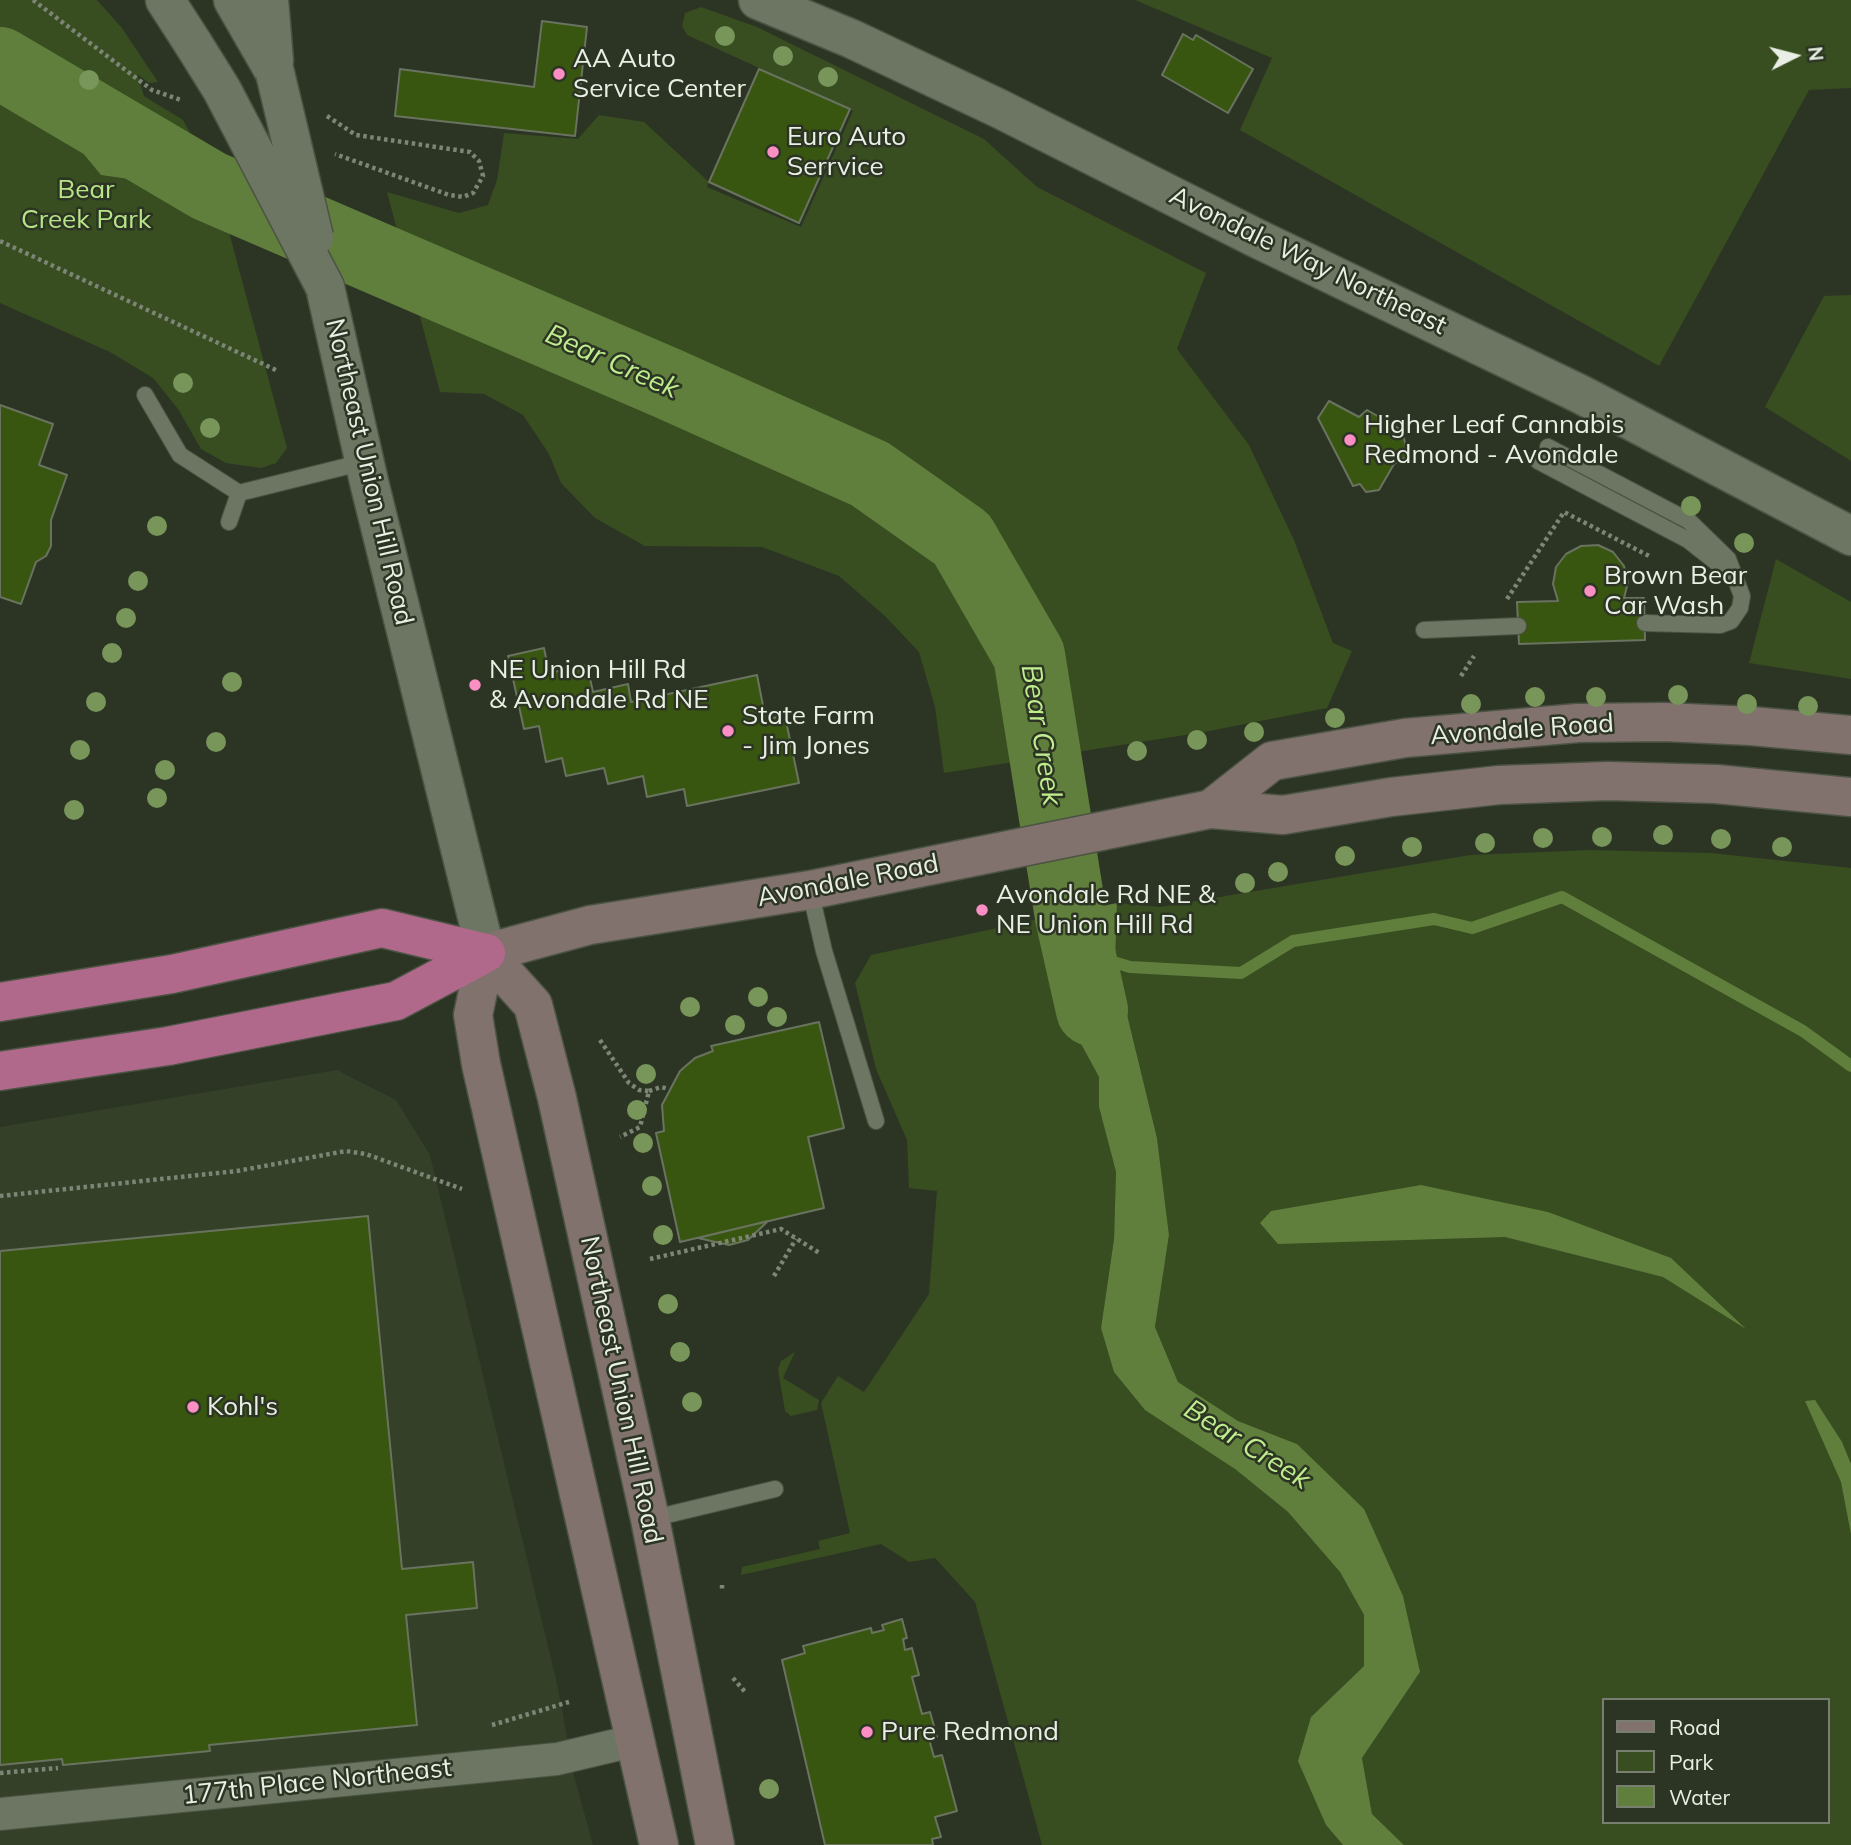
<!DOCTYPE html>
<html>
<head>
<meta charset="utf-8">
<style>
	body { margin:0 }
	#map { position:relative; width:1851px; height:1845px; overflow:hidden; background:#2c3524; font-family:Mulish,sans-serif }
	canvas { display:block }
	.legend { position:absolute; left:1602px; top:1698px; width:228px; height:126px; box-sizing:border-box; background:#2c3524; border:2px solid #787f71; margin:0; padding:9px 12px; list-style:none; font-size:21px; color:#e9efe4 }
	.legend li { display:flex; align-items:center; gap:14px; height:35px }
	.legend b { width:35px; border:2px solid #787f71 }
	.north { position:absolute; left:1760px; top:21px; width:70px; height:70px; -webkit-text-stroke:5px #2c3524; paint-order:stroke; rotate:84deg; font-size:19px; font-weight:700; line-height:28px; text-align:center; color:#e9efe4 }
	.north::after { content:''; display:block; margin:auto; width:24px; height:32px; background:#e9efe4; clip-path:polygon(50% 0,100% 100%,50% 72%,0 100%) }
</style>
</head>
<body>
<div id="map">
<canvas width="1851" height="1845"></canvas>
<ul class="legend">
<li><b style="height:9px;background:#81726e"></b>Road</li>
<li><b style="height:19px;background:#384d20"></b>Park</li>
<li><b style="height:19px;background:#607f3c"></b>Water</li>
</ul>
<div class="north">N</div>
</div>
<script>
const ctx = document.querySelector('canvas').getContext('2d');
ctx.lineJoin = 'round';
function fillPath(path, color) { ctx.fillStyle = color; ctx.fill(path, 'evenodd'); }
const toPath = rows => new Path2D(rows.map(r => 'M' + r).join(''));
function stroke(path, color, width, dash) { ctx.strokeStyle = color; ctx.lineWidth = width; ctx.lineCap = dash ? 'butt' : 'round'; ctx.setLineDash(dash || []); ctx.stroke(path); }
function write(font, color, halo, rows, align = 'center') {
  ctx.font = font + ' Mulish,sans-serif'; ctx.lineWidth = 5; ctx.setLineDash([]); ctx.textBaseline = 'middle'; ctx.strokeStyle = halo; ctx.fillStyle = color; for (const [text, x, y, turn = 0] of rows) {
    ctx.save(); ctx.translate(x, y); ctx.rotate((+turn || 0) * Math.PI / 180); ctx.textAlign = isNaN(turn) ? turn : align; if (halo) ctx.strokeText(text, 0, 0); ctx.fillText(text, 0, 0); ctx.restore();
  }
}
fillPath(toPath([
	[337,1070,396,1100,430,1155,558,1688,574,1776,593,1845,0,1845,0,1127]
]), '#344028');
fillPath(toPath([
	[0,0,97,0,122,28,158,82,149,83,137,74,144,96,183,120,211,172,157,137,174,193,226,221,287,448,276,463,261,468,226,463,201,449,178,409,153,378,110,352,0,303],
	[1135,0,1851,0,1851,88,1809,90,1659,366,1240,130,1272,58],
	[701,7,757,27,984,139,1037,187,1206,273,1177,349,1249,445,1294,540,1333,643,1352,651,1327,708,1204,732,944,773,935,707,919,652,885,616,839,576,762,547,645,546,595,518,561,483,549,454,523,415,484,394,440,392,387,192,459,213,488,205,497,180,504,133,578,139,599,115,644,122,709,182,707,187,801,227,853,111,687,35,682,26,685,13],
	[1851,295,1851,461,1765,407,1824,296],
	[1776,559,1851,602,1851,679,1749,663],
	[1590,850,1711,853,1851,868,1851,1845,1404,1845,1372,1814,1362,1758,1420,1672,1297,1444,1238,1421,1178,1382,1155,1327,1169,1235,1157,1138,1115,965,1117,903,1160,907,1470,855],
	[1604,1700,1828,1700,1828,1822,1604,1822],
	[1044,918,1059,964,1055,996,1099,1077,1099,1107,1116,1172,1114,1239,1101,1328,1235,1469,1288,1512,1340,1572,1364,1615,1364,1666,1311,1717,1326,1825,1343,1845,1042,1845,975,1602,935,1558,909,1562,881,1544,741,1575,742,1567,820,1549,818,1541,850,1533,821,1403,838,1376,864,1392,929,1294,937,1191,909,1188,907,1140,876,1069,855,983,871,955],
	[795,1352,783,1378,819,1400,817,1410,791,1416,785,1411,778,1370,781,1361]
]), '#384d20');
fillPath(toPath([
	[0,49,124,114,211,172,226,221,182,196,143,181,101,175,73,141,0,98],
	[1117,903,1115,965,1157,1138,1169,1235,1155,1327,1178,1382,1238,1421,1297,1444,1364,1509,1403,1596,1420,1672,1362,1758,1372,1814,1404,1845,1343,1845,1326,1825,1298,1761,1311,1717,1364,1666,1364,1615,1340,1572,1288,1512,1235,1469,1145,1410,1114,1372,1101,1328,1114,1239,1116,1172,1099,1107,1099,1077,1055,996,1059,964,1044,918],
	[1421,1185,1548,1212,1671,1258,1746,1329,1663,1277,1505,1237,1278,1244,1260,1223,1271,1211],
	[1815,1400,1842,1442,1851,1464,1851,1534,1841,1482,1805,1401]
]), '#607f3c');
stroke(toPath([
	[1100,958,1130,967,1241,973,1293,941,1434,919,1472,928,1562,897,1803,1031,1851,1066]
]), '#607f3c', 12);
stroke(toPath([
	[0,63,209,186,669,384,870,474,962,539,1029,655,1071,917,1092,1010]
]), '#607f3c', 72);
const building = toPath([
	[542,21,587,27,575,136,395,116,400,69,534,87,542,21],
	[1183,34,1193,40,1196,35,1253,69,1228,113,1162,75,1183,34],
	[759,69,850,109,799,223,709,182,759,69],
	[1329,401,1359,417,1367,410,1402,430,1408,456,1394,464,1379,490,1366,492,1360,484,1353,486,1318,418,1329,401],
	[0,405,53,424,39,465,67,475,51,520,51,546,46,556,36,562,21,604,0,597,0,405],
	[1598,545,1613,552,1624,566,1628,582,1624,598,1644,598,1645,640,1519,644,1517,602,1558,601,1553,584,1556,567,1566,554,1581,546,1598,545],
	[544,648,549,673,587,665,593,692,628,684,631,702,757,675,764,711,772,718,785,716,799,783,687,806,684,789,647,797,643,776,608,784,604,768,566,776,562,758,546,762,539,726,524,729,508,656,544,648],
	[819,1022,844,1128,808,1137,824,1208,680,1242,656,1133,664,1131,662,1105,680,1071,695,1058,713,1051,711,1046,819,1022],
	[368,1216,402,1569,473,1562,477,1608,406,1615,417,1725,209,1745,210,1751,63,1765,62,1759,0,1765,0,1251,368,1216],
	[768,1221,748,1240,729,1245,698,1238,768,1221],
	[902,1619,907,1638,903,1639,905,1650,912,1648,919,1675,912,1677,922,1714,930,1712,937,1737,929,1739,934,1757,942,1755,957,1811,935,1817,941,1837,932,1839,933,1845,825,1845,782,1660,805,1653,803,1646,871,1628,872,1633,884,1630,882,1625,902,1619]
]);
fillPath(building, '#395610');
stroke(building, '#697360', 2);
const service = toPath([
	[145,395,180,455,239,493,364,462],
	[1548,447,1689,521,1728,559,1742,596,1740,608,1731,621,1720,625,1645,623],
	[1538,461,1688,540,1726,570],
	[229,522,239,493],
	[1424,630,1518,626],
	[810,890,824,951,876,1121],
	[650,1519,775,1489]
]);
const minor = toPath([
	[0,1814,557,1759,633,1741]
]);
const tertiary = toPath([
	[165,0,194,45],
	[233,0,275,73],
	[269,0,274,61],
	[758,0,852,39,1000,109,1256,238,1580,394,1851,536],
	[325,287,370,486,486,953]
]);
const secondary = toPath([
	[1211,809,1272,761,1405,738,1578,723,1664,722,1751,726,1851,735],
	[486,953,590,925,810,890,1211,809,1283,815,1391,797,1499,785,1608,781,1716,784,1851,797],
	[486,953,533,1005,557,1098,650,1519,715,1845],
	[486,953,473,1015,481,1064,659,1845]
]);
const motorway = toPath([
	[0,1002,172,974,382,928,486,953],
	[0,1071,168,1046,396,1001,486,953]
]);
stroke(service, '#4c5344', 18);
stroke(minor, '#4c5344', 34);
stroke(tertiary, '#4c5344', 41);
stroke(secondary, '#4c5344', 41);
stroke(motorway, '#4c5344', 41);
stroke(toPath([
	[33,0,152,90,181,100],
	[327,116,356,135,470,152,479,161,483,176,473,193,463,197,449,195,335,154],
	[0,241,278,371],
	[1507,599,1564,512,1651,557],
	[1461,676,1474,656],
	[600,1040,629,1083,639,1090,649,1091,640,1127,620,1137],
	[649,1091,661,1087,669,1089],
	[0,1196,237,1171,346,1151,366,1154,462,1189],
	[650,1259,781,1229,821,1254],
	[774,1276,796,1239],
	[722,1585,722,1592],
	[733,1678,746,1693],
	[492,1725,569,1702],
	[0,1773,58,1768]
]), '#7d8577', 4.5, [3.5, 3.5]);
stroke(service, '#6c7662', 16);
stroke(minor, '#6c7662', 32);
stroke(tertiary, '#6c7662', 38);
stroke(secondary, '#81726e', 38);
stroke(motorway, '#b1698b', 38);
const tertiaryBridge = toPath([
	[194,45,222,90,325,287],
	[275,73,314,237]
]);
stroke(tertiaryBridge, '#4c5344', 41, []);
stroke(tertiaryBridge, '#6c7662', 38);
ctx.fillStyle = '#78955a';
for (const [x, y] of [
	[725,36],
	[783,56],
	[828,77],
	[89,80],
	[183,383],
	[210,428],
	[1691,506],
	[157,526],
	[1744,543],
	[138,581],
	[126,618],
	[112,653],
	[232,682],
	[1678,695],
	[1535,697],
	[1596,697],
	[96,702],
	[1471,704],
	[1747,704],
	[1808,706],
	[1335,718],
	[1254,732],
	[1197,740],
	[216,742],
	[80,750],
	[1137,751],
	[165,770],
	[157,798],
	[74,810],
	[1663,835],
	[1602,837],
	[1543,838],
	[1721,839],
	[1485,843],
	[1412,847],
	[1782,847],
	[1345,856],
	[1278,872],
	[1245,883],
	[758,997],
	[690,1007],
	[777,1017],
	[735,1025],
	[646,1074],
	[637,1110],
	[643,1143],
	[652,1186],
	[663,1235],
	[668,1304],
	[680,1352],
	[692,1402],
	[769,1789]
]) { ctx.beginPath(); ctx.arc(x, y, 10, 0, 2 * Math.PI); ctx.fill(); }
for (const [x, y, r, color] of [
	[559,74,7,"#fb8fc3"],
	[773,152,7,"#fb8fc3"],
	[1350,440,7,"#fb8fc3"],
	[1590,591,7,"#fb8fc3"],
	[475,685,7,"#fb8fc3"],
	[728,731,7,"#fb8fc3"],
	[982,910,7,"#fb8fc3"],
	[193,1407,7,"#fb8fc3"],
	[867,1732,7,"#fb8fc3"]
]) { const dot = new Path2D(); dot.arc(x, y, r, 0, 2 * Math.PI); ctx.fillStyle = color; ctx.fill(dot); stroke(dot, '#2c3524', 2.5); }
write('26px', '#e9efe4', '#2c3524', [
	["AA Auto",573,59],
	["Service Center",573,89],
	["Euro Auto",787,137],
	["Serrvice",787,167],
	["Higher Leaf Cannabis",1364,425],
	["Redmond - Avondale",1364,455],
	["Brown Bear",1604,576],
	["Car Wash",1604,606],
	["NE Union Hill Rd",489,670],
	["& Avondale Rd NE",489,700],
	["State Farm",742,716],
	["- Jim Jones",742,746],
	["Avondale Rd NE &",996,895],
	["NE Union Hill Rd",996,925],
	["Kohl's",207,1407],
	["Pure Redmond",881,1732]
], 'left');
write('26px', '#b7e486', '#2c3524', [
	["Bear",86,190],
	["Creek Park",86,220]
]);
write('26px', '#e9efe4', '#2c3524', [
	["Avondale Way Northeast",1308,261,26],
	["Northeast Union Hill Road",369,472,77],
	["Avondale Road",1522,730,-4],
	["Avondale Road",848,881,-11],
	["Northeast Union Hill Road",621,1390,78],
	["177th Place Northeast",317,1782,-6]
]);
write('italic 28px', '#c0ed8e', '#2c3524', [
	["Bear Creek",612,362,24],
	["Bear Creek",1041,735,81],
	["Bear Creek",1247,1445,32]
]);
</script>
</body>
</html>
